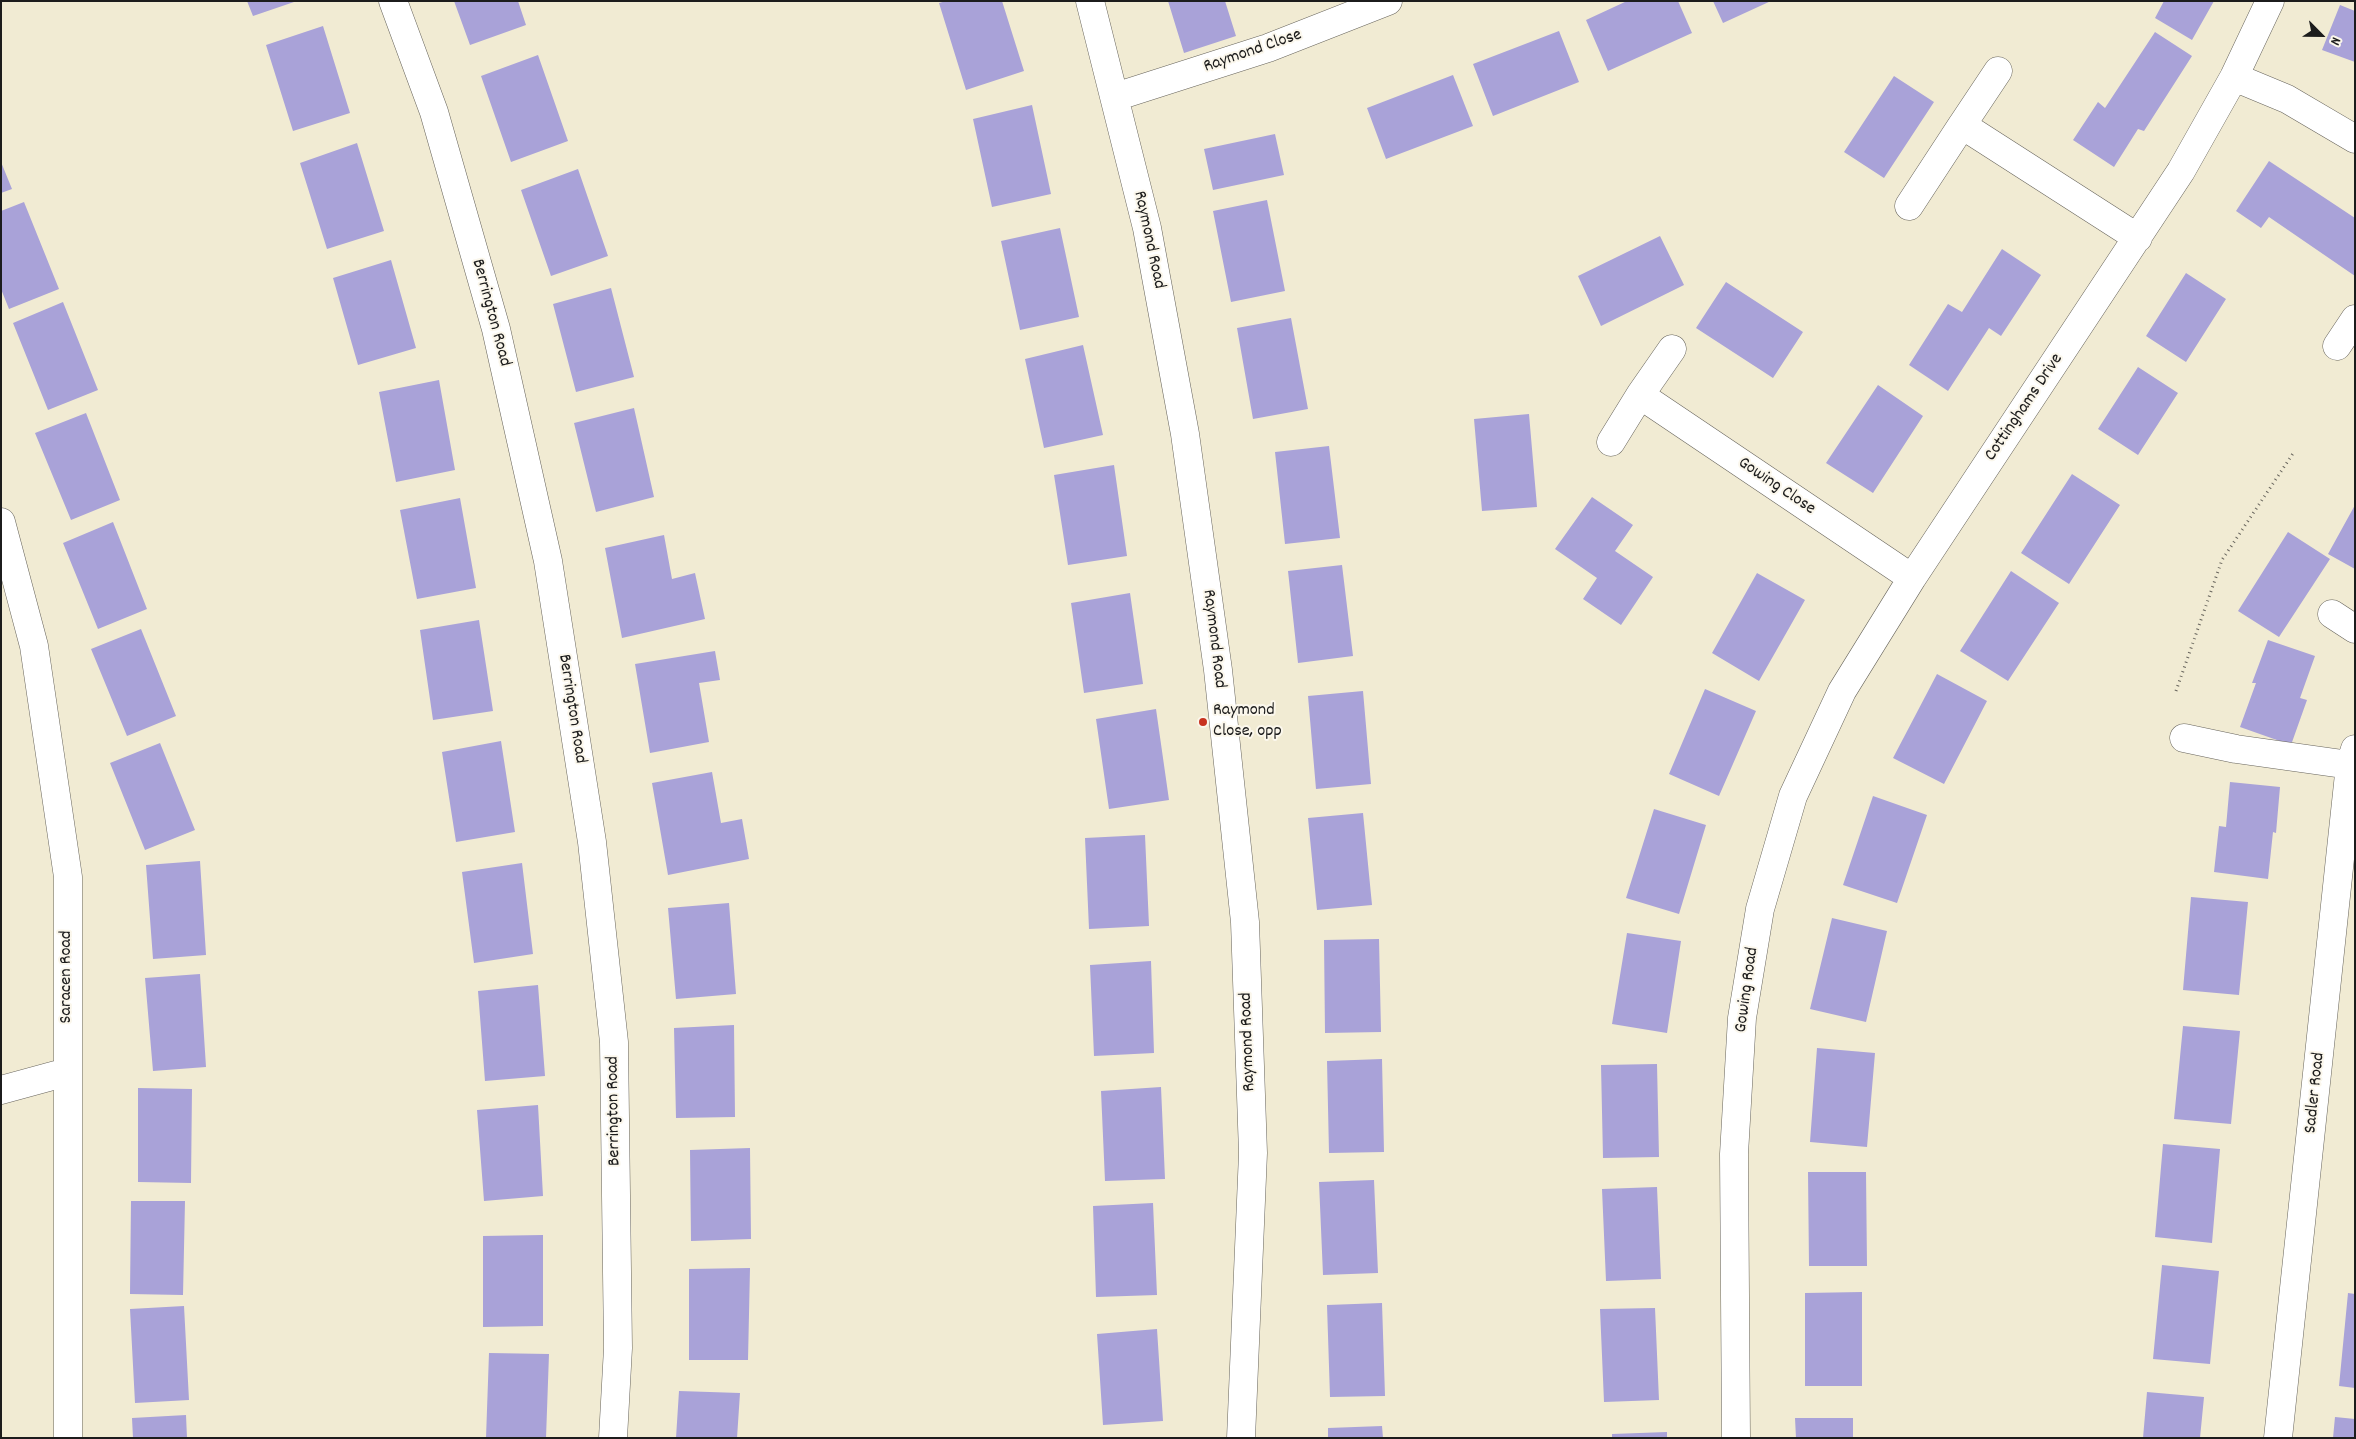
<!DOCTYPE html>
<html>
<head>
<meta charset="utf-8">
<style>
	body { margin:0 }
	#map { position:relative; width:2356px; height:1439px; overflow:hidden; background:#f1ebd3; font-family:Dekko,sans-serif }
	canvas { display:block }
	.frame { position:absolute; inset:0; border:2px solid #1c1c1c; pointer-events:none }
	.north { position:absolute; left:2296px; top:10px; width:50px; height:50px; -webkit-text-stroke:4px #fbf7ec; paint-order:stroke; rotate:113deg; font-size:14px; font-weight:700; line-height:20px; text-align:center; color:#1c1c1c }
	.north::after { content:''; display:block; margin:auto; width:18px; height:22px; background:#1c1c1c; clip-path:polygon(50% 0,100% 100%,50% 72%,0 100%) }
</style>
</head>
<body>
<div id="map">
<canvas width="2356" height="1439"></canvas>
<div class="frame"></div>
<div class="north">N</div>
</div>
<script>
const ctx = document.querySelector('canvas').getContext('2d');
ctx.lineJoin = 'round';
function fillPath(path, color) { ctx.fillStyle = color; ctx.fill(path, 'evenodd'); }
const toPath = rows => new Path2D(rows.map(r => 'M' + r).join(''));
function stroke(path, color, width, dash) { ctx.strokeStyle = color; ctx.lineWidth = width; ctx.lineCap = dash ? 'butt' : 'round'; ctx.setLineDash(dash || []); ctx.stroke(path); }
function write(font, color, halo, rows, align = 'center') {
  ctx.font = font + ' Dekko,sans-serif'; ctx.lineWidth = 4; ctx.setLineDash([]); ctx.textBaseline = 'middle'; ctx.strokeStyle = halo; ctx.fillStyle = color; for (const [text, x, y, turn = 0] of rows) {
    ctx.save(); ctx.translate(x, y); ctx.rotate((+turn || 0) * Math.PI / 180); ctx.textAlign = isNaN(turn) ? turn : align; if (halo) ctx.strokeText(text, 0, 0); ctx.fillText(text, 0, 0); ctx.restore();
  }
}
fillPath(toPath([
	[247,1,294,1,294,2,253,16],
	[454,1,518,1,526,25,470,45],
	[946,1,1002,1,1024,71,966,90,939,3],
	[1168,1,1225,1,1236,36,1184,53],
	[1627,1,1678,1,1692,33,1608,71,1586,20],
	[1713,1,1771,1,1723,23],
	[2164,1,2214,1,2192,40,2155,18],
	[2340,5,2355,11,2355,62,2322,50],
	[323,26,350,113,293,131,266,45],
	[1559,31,1579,82,1493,116,1473,64],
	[2155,32,2192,56,2144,131,2138,129,2114,167,2073,140,2098,102,2105,108],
	[538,55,568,141,511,162,481,76],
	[1453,75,1473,126,1386,159,1367,108],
	[1894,76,1934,102,1884,178,1844,152],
	[1032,105,1051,194,992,207,973,119],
	[1275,134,1284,175,1213,190,1204,149],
	[357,143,384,231,327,249,300,163],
	[2269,161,2355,218,2355,276,2269,217,2261,228,2236,211],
	[1,162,12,189,1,193],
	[578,169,608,256,551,276,521,190],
	[1267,200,1285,291,1231,302,1213,211],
	[24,202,59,289,9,309,1,289,1,211],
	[1060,228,1079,317,1020,330,1001,241],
	[1660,236,1684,285,1601,326,1578,276],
	[2002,249,2041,275,2001,336,1989,328,1948,391,1909,365,1948,304,1962,312],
	[391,260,416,348,358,365,333,278],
	[2186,273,2226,299,2186,362,2146,336],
	[1726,282,1803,332,1773,378,1696,328],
	[611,288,634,377,576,392,553,304],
	[63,302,98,390,48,410,13,323],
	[1291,318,1308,409,1253,419,1237,328],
	[1083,345,1103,435,1044,448,1025,359],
	[2138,367,2178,393,2138,455,2098,429],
	[439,380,455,470,396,482,379,392],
	[1878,385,1923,416,1873,493,1826,463],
	[634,408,654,497,596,512,574,423],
	[86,413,120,500,71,520,35,433],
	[1529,414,1537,507,1482,511,1474,419],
	[1329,446,1340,538,1285,544,1275,452],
	[1114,465,1127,556,1068,565,1054,475],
	[2072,474,2120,505,2069,584,2021,553],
	[1592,497,1633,525,1615,551,1653,577,1621,625,1583,599,1597,578,1555,549],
	[460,498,476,588,417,599,400,510],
	[2355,505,2355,569,2328,554],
	[113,522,147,609,98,629,63,543],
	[2288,532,2330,559,2279,637,2238,611],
	[664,535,672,579,695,573,705,619,622,638,605,548],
	[1342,565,1353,656,1298,663,1288,571],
	[2011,571,2059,603,2008,681,1960,651],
	[1757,573,1805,600,1759,681,1712,653],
	[1130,593,1143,684,1084,693,1071,603],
	[479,620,493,711,433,720,420,630],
	[141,629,176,716,127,736,91,649],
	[2268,640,2315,656,2300,698,2307,700,2291,745,2240,727,2256,683,2252,683],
	[715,651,720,680,699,683,709,742,650,753,635,664],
	[1937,674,1987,701,1944,784,1893,758],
	[1705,689,1756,711,1719,796,1669,774],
	[1363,691,1371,784,1316,789,1308,696],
	[1156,709,1169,800,1109,809,1096,719],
	[501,741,515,832,456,842,442,752],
	[160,743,195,830,145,850,110,763],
	[712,772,721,823,742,819,749,859,668,875,652,783],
	[2230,782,2280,787,2276,833,2273,832,2268,879,2214,872,2219,826,2226,827],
	[1873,796,1927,815,1897,903,1843,885],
	[1654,809,1706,825,1679,914,1626,898],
	[1363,813,1372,905,1317,910,1308,818],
	[1145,835,1149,926,1089,929,1085,838],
	[200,861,206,955,153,959,146,865],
	[522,863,533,954,474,963,462,872],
	[2191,897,2248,902,2239,995,2183,990],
	[729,903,736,994,676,999,668,908],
	[1832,918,1887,931,1866,1022,1810,1009],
	[1627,933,1681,941,1667,1033,1612,1024],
	[1379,939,1381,1032,1325,1033,1324,940],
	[1151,961,1154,1053,1094,1056,1090,965],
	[200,974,206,1067,153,1071,145,978],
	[538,985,545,1076,485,1081,478,991],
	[734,1025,735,1117,676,1118,674,1028],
	[2183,1026,2240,1031,2231,1124,2174,1119],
	[1817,1048,1875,1053,1867,1147,1810,1142],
	[1382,1059,1384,1152,1329,1153,1327,1061],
	[1657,1064,1659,1157,1603,1158,1601,1065],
	[1161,1087,1165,1179,1105,1181,1101,1091],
	[138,1088,192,1089,191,1183,138,1182],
	[538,1105,543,1196,484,1201,477,1110],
	[2163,1144,2220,1149,2212,1243,2155,1237],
	[750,1148,751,1239,691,1241,690,1150],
	[1808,1172,1866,1172,1867,1266,1809,1266],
	[1374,1180,1378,1273,1323,1275,1319,1182],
	[1657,1187,1661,1279,1606,1281,1602,1189],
	[131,1201,185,1201,183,1295,130,1294],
	[1153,1203,1157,1295,1096,1297,1093,1206],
	[543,1235,543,1326,483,1327,483,1236],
	[2162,1265,2219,1271,2210,1364,2153,1359],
	[750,1268,748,1360,689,1360,689,1269],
	[1862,1292,1862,1386,1805,1386,1805,1293],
	[2348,1293,2355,1294,2355,1388,2339,1386],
	[1382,1303,1385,1396,1330,1397,1327,1305],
	[184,1306,189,1400,135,1403,130,1309],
	[1655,1308,1659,1400,1604,1402,1600,1309],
	[1157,1329,1163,1421,1103,1425,1097,1334],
	[489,1353,549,1354,546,1438,486,1438],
	[679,1391,740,1393,737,1438,676,1438],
	[2147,1392,2204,1397,2200,1438,2143,1438],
	[186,1415,187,1438,133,1438,132,1418],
	[2335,1417,2355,1419,2355,1438,2333,1438],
	[1795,1418,1853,1418,1853,1438,1796,1438],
	[1382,1426,1383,1438,1328,1438,1328,1428],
	[1667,1432,1667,1438,1612,1438,1612,1434]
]), '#a9a2d8');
const minor = toPath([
	[393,1,434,112,496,329,548,561,592,842,614,1042,618,1348,613,1438],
	[1090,1,1147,228,1185,434,1218,670,1245,922,1253,1153,1241,1438],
	[2234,77,2287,99,2355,139],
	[1115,97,1268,48,1388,1],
	[1962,125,1998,71],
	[1909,206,1962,125,2138,238],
	[2337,346,2355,319],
	[1672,349,1640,395,1912,578],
	[1611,442,1640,395],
	[1,522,34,646,68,877,68,1438],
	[2332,614,2355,629],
	[2184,738,2236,749,2350,765],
	[1,1090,67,1072],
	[1736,1438,1734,1154,1742,1018,1760,909,1793,796,1842,691,1912,578,2181,171,2234,77,2270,1],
	[2278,1438,2350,765,2355,749]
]);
stroke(minor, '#67645c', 29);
stroke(toPath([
	[2176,691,2222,560,2294,452]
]), '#67645c', 3, [1, 4]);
stroke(minor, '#fff', 28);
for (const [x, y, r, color] of [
	[1203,722,5,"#c8321e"]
]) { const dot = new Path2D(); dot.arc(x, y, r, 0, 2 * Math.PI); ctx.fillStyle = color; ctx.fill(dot); stroke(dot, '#fbf7ec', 2); }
write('18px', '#1c1c1c', '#fbf7ec', [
	["Raymond Close",1253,52,-19],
	["Raymond Road",1148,240,78],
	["Berrington Road",490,313,75],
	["Cottinghams Drive",2025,408,-56],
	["Gowing Close",1776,487,34],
	["Raymond Road",1213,639,83],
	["Berrington Road",571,709,81],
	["Saracen Road",68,977,-90],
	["Gowing Road",1748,990,-82],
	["Raymond Road",1249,1042,-92],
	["Sadler Road",2316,1093,-84],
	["Berrington Road",615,1111,-91]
]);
write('18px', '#1c1c1c', '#fbf7ec', [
	["Raymond",1213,712],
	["Close, opp",1213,733]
], 'left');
</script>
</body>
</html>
